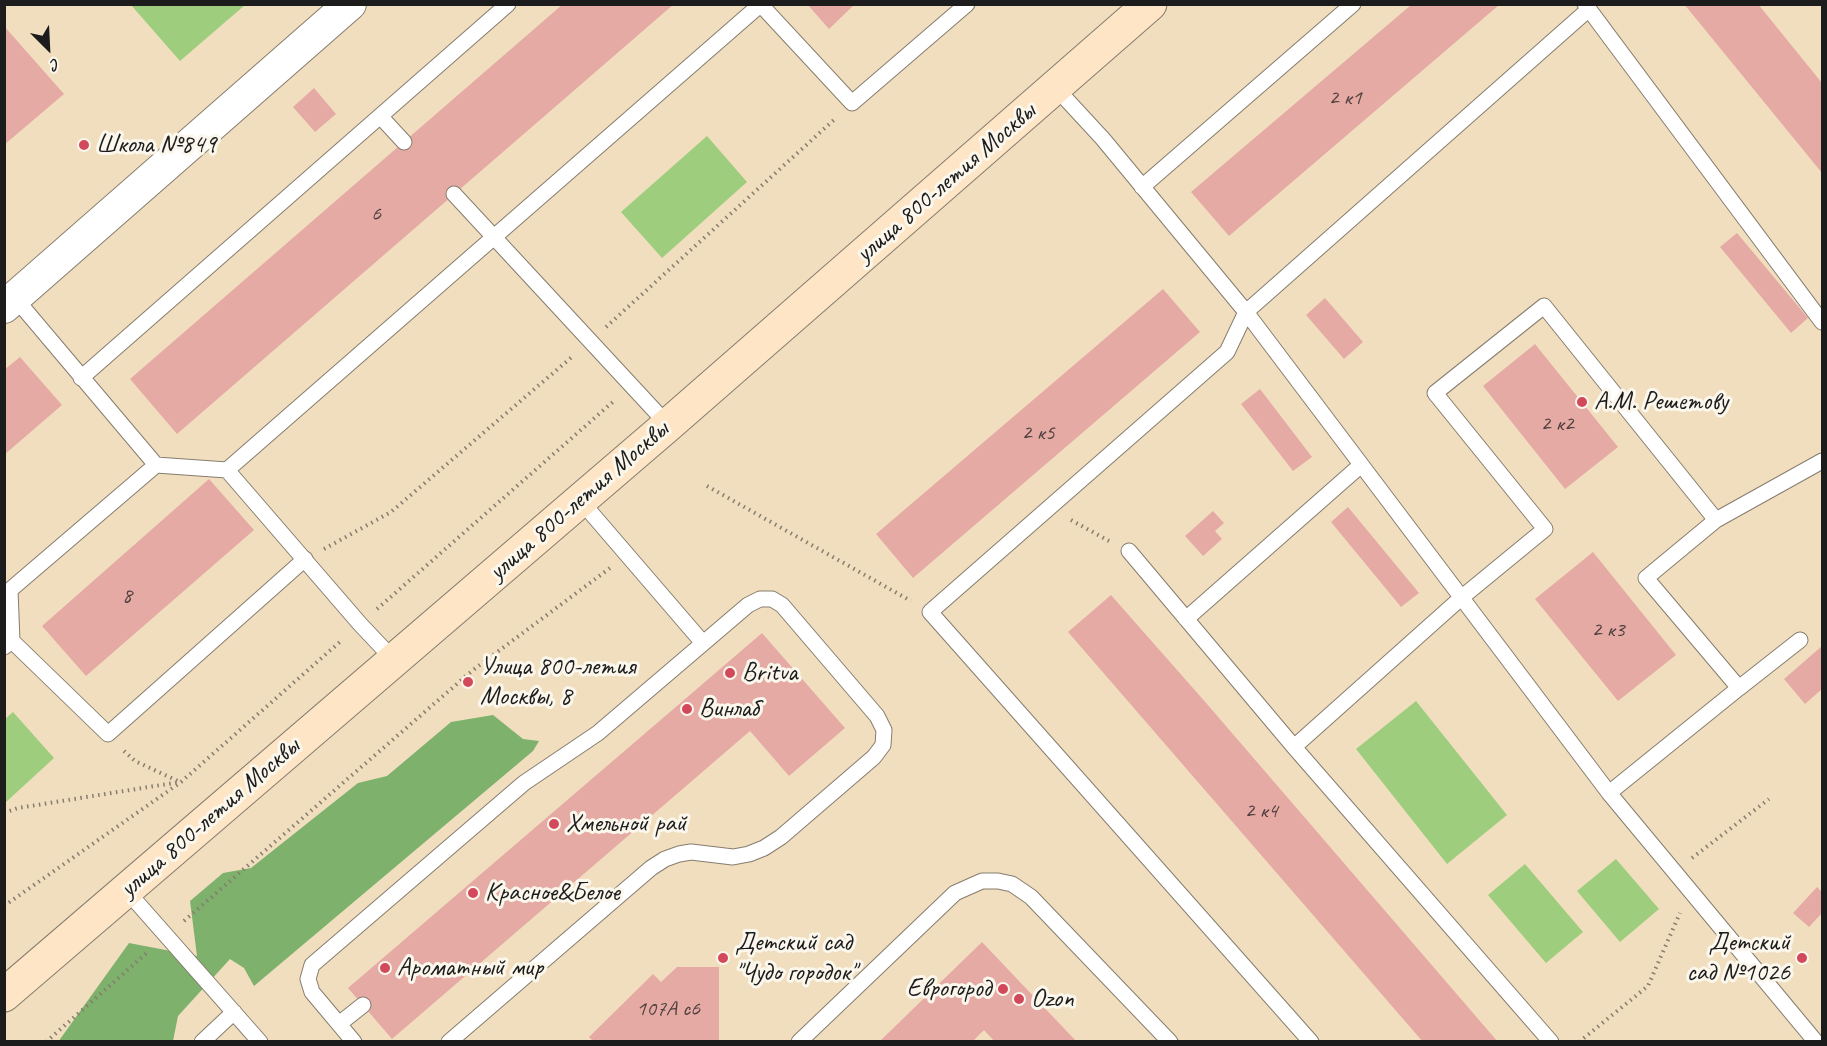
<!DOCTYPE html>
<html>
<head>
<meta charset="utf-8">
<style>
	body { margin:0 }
	#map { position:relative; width:1827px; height:1046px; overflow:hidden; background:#f1debf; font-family:Caveat,sans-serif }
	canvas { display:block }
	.frame { position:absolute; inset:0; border:6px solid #1c1c1c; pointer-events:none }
	.north { position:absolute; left:18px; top:18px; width:60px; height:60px; -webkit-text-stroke:4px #fbf7ec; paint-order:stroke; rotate:156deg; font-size:16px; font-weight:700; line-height:24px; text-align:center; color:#1c1c1c }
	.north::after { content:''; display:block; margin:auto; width:21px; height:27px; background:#1c1c1c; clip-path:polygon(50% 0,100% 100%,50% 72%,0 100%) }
</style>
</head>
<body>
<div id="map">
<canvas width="1827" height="1046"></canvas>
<div class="frame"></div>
<div class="north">С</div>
</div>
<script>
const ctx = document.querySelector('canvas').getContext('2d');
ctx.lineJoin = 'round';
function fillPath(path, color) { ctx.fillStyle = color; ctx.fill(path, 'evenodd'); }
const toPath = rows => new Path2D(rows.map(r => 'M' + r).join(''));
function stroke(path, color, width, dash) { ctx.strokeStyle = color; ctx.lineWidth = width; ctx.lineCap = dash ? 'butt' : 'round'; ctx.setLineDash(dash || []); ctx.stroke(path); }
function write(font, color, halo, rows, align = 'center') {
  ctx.font = font + ' Caveat,sans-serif'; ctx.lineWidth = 6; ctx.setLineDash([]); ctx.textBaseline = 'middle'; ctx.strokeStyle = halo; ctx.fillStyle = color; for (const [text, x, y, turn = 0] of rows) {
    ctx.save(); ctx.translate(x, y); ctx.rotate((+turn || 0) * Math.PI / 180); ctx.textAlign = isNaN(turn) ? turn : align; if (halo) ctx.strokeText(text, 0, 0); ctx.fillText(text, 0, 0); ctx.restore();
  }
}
fillPath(toPath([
	[131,5,245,5,180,61],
	[707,136,747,182,662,258,621,212],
	[1416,701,1507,815,1447,864,1356,749],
	[13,712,54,758,5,803,5,719],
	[1616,859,1659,909,1620,942,1577,891],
	[1525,864,1583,932,1546,963,1488,895]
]), '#9ece7d');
fillPath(toPath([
	[493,715,523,739,539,741,533,751,254,986,244,968,230,959,178,1016,173,1041,58,1042,129,943,197,956,190,901,223,873,251,868,358,783,387,776,451,722]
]), '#7eb16c');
fillPath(toPath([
	[563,4,674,4,177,434,130,379],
	[807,4,855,4,829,29],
	[1684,4,1758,4,1822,83,1822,173],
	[1411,5,1499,5,1229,236,1191,192],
	[4,26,64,94,4,145],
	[314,88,336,114,315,132,293,107],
	[1737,233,1808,318,1791,333,1720,247],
	[1163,289,1200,332,913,578,876,534],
	[1325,298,1363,342,1344,359,1306,315],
	[1535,344,1618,447,1565,489,1483,386],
	[20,357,62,405,4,455,4,370],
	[1260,389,1312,457,1293,471,1241,404],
	[209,479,254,530,86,676,42,626],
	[1348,507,1419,593,1401,607,1331,522],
	[1213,511,1224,523,1215,531,1222,539,1203,556,1185,536],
	[1593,552,1676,655,1618,701,1535,599],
	[1111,595,1207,704,1498,1042,1423,1042,1068,632],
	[762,633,845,728,789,776,750,731,392,1039,348,988],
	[1822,646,1822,689,1805,704,1784,679],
	[1817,887,1822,892,1822,913,1809,927,1793,913],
	[982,942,1077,1042,995,1042,984,1030,972,1042,879,1042],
	[677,967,719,967,719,1042,594,1042,589,1037,653,974,661,982]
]), '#e6aaa5');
const service = toPath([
	[1585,4,1822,322],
	[761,5,852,103,967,4],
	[1055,87,1103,139,1246,312,1609,793,1816,1042],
	[380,116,404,142],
	[1142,187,1353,4],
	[454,194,668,425],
	[81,378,508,4],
	[156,465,227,470,761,4],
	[227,470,360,624,394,660],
	[580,500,703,643],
	[1129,551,1294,747,1551,1042],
	[1186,619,1361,465],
	[12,641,108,734,305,559],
	[4,647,12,641,10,590,156,465,15,298],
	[1739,688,1800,640],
	[1294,747,1461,598,1545,529,1435,393,1544,306,1716,520],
	[1609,793,1739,688,1646,578,1716,520,1822,461],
	[126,890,260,1042],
	[339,1024,363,1005],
	[202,1042,234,1012],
	[354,1042,312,992,308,979,312,965,524,783,598,733,748,605,760,599,772,599,782,605,877,716,884,730,883,745,874,757,781,837,764,848,749,854,733,857,691,852,679,854,665,859,651,868,449,1042],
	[799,1042,955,893,982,881,998,881,1012,884,1031,897,1170,1042],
	[1311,1042,930,612,1227,352,1246,312,1589,9]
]);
const minor = toPath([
	[4,307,350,4]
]);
const secondary = toPath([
	[4,995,668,425,1150,4]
]);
stroke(service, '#867d6e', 17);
stroke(minor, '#867d6e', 34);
stroke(secondary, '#867d6e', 35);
stroke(toPath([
	[606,327,836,118],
	[707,486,911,601],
	[1071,520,1109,541],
	[324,549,391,512,573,356],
	[377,609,615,400],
	[124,751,135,761,180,782],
	[4,813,18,808,180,782],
	[1692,858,1769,799],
	[4,906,181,782,342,640],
	[184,921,473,670,610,568],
	[46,1042,149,951],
	[1579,1042,1648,986,1680,913]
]), '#867d6e', 4, [1.5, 4.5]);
stroke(service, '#fff', 15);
stroke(minor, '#fff', 32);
stroke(secondary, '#fde5c5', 33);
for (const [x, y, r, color] of [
	[84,145,6,"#d1495b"],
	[1582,402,6,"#d1495b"],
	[730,673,6,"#d1495b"],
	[468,682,6,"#d1495b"],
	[687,709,6,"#d1495b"],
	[554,824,6,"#d1495b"],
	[473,893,6,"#d1495b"],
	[723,958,6,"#d1495b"],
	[1802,958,6,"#d1495b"],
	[385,968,6,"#d1495b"],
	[1003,989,6,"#d1495b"],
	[1019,999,6,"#d1495b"]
]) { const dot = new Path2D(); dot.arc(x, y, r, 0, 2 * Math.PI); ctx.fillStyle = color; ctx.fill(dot); stroke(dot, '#fbf7ec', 2); }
write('22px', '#4e403e', null, [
	["2 к1",1345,98],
	["6",376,214],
	["2 к2",1557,424],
	["2 к5",1038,433],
	["8",127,596],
	["2 к3",1608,630],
	["2 к4",1261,811],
	["107А с6",668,1009]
]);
write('26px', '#1c1c1c', '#fbf7ec', [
	["Школа №849",96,145],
	["А.М. Решетову",1594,402],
	["Улица 800-летия",480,667],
	["Москвы, 8",480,697],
	["Britva",742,673],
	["Винлаб",699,709],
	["Хмельной рай",566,824],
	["Красное&Белое",485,893],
	["Детский сад",735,943],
	["\"Чудо городок\"",735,973],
	["Детский",1790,943,"right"],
	["сад №1026",1790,973,"right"],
	["Ароматный мир",397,968],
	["Еврогород",991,989,"right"],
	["Ozon",1031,999]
], 'left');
write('26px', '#1c1c1c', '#fbf7ec', [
	["улица 800-летия Москвы",946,183,-41],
	["улица 800-летия Москвы",579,501,-41],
	["улица 800-летия Москвы",210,818,-41]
]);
</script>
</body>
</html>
